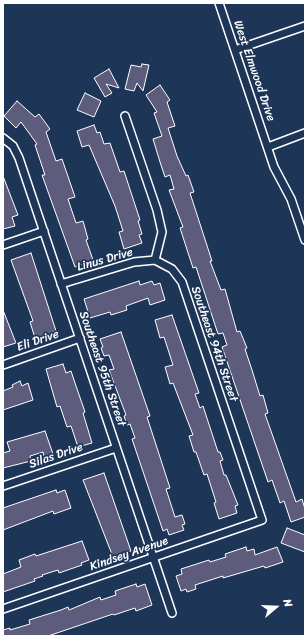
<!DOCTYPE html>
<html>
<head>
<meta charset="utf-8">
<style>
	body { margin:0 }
	#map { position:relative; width:308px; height:639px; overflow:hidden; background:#1d3557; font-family:Sriracha,sans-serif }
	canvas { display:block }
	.frame { position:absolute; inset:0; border:4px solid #fff; pointer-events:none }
	.north { position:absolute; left:256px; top:587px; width:40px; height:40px; -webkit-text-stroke:3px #1d3557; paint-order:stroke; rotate:71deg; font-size:11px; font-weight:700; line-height:16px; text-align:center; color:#fff }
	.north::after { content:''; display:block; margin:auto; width:14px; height:18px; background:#fff; clip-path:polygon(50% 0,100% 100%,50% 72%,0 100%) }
</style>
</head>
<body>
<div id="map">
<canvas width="308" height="639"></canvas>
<div class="frame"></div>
<div class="north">N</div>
</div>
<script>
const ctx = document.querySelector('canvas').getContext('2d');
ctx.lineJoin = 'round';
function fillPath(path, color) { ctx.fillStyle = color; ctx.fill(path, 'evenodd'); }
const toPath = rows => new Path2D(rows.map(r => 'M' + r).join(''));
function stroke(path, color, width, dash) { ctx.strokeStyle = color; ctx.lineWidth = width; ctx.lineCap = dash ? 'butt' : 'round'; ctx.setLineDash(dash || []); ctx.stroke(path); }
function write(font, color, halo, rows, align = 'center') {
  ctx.font = font + ' Sriracha,sans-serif'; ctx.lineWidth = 3.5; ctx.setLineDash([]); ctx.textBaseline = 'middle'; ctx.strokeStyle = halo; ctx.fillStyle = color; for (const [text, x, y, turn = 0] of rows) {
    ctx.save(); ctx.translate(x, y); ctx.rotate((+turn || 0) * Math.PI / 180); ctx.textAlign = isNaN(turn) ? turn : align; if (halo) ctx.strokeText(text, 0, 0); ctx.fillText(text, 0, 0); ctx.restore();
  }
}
const building = toPath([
	[142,64,149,65,143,91,137,83,134,91,125,89,131,65,141,67,142,64],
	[109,69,119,88,106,84,112,93,105,97,94,78,109,69],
	[160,85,170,100,167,102,175,126,168,128,177,156,186,176,188,175,194,192,190,193,212,261,210,261,221,290,225,289,237,332,240,331,247,348,245,349,252,370,260,396,263,395,268,413,265,414,296,502,302,499,305,509,305,517,291,522,284,501,280,503,272,480,268,482,222,347,227,345,223,333,218,334,196,267,193,268,180,228,183,227,169,190,174,189,170,175,165,177,160,162,153,139,162,136,154,113,157,112,146,95,160,85],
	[85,93,101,101,94,117,77,110,85,93],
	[17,101,35,117,39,114,50,129,46,132,56,161,62,159,75,197,68,199,76,223,83,221,88,239,86,240,93,260,75,267,42,175,45,175,35,145,37,144,21,122,16,128,4,116,17,101],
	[94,125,97,133,100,132,104,144,110,143,120,172,124,171,140,220,138,221,142,234,139,235,142,243,124,249,119,232,123,231,115,206,89,145,82,147,77,131,94,125],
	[3,176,18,215,12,217,15,226,3,229,3,176],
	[31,253,56,331,35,338,30,322,33,321,11,260,31,253],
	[139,281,140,285,152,281,154,285,160,283,165,300,150,305,148,298,126,306,127,310,111,315,110,312,90,318,84,299,139,281],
	[3,310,16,343,3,347,3,310],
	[172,315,199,393,195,394,200,408,203,406,218,452,220,452,223,460,220,461,224,475,226,475,238,505,235,506,237,513,219,519,214,503,216,502,207,474,204,475,196,452,194,452,189,436,193,435,173,383,170,384,165,367,173,365,164,337,160,338,155,320,172,315],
	[121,332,150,416,147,417,170,488,166,489,175,517,182,515,185,524,182,525,184,530,169,535,167,529,163,531,132,439,135,438,130,424,127,425,124,416,126,415,109,370,114,369,109,355,104,356,101,348,103,347,100,339,121,332],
	[63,364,66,373,71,371,75,383,85,412,83,413,92,443,78,447,71,426,67,427,60,406,57,407,46,369,63,364],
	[20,381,22,386,28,383,33,400,3,410,3,391,13,387,12,385,20,381],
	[45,431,53,454,44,457,43,452,30,456,31,461,3,468,3,453,10,451,7,442,45,431],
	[104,473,131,551,113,557,83,480,104,473],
	[56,490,57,493,65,490,71,508,54,514,53,511,3,530,3,508,56,490],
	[287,528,305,535,305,552,281,543,287,528],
	[82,541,89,560,81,563,82,565,59,573,58,570,42,575,43,576,34,579,35,581,3,592,3,574,21,567,19,560,35,554,36,556,82,541],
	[246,547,247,551,254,549,255,555,277,547,283,562,265,568,264,566,223,578,223,576,195,585,196,589,187,592,186,589,181,591,176,576,182,574,181,569,209,560,210,562,226,557,225,554,246,547],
	[136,584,137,587,145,584,152,605,136,611,135,608,114,615,113,614,48,636,3,636,3,630,10,628,10,630,30,624,29,620,61,610,68,607,69,610,100,597,101,600,116,595,115,591,136,584]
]);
fillPath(building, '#5e5c7c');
stroke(building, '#fff', 1);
const street = toPath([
	[219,3,274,167,291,199,305,240],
	[235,50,305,26],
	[3,138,13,146,19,158,172,613],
	[268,147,305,133],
	[3,245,44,231],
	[61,284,134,262,155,260],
	[3,365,80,338],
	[3,486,116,448],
	[3,609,262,520,182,282,172,269,155,260,162,232,157,210,125,116]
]);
stroke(street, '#fff', 10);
stroke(street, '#1d3557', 7);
write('12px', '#fff', '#1d3557', [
	["West Elmwood Drive",254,71,71],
	["Linus Drive",105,260,-16],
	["Eli Drive",38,341,-19],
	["Southeast 94th Street",214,344,71],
	["Southeast 95th Street",102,369,71],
	["Silas Drive",56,456,-19],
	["Kindsey Avenue",129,554,-19]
]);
</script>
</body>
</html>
